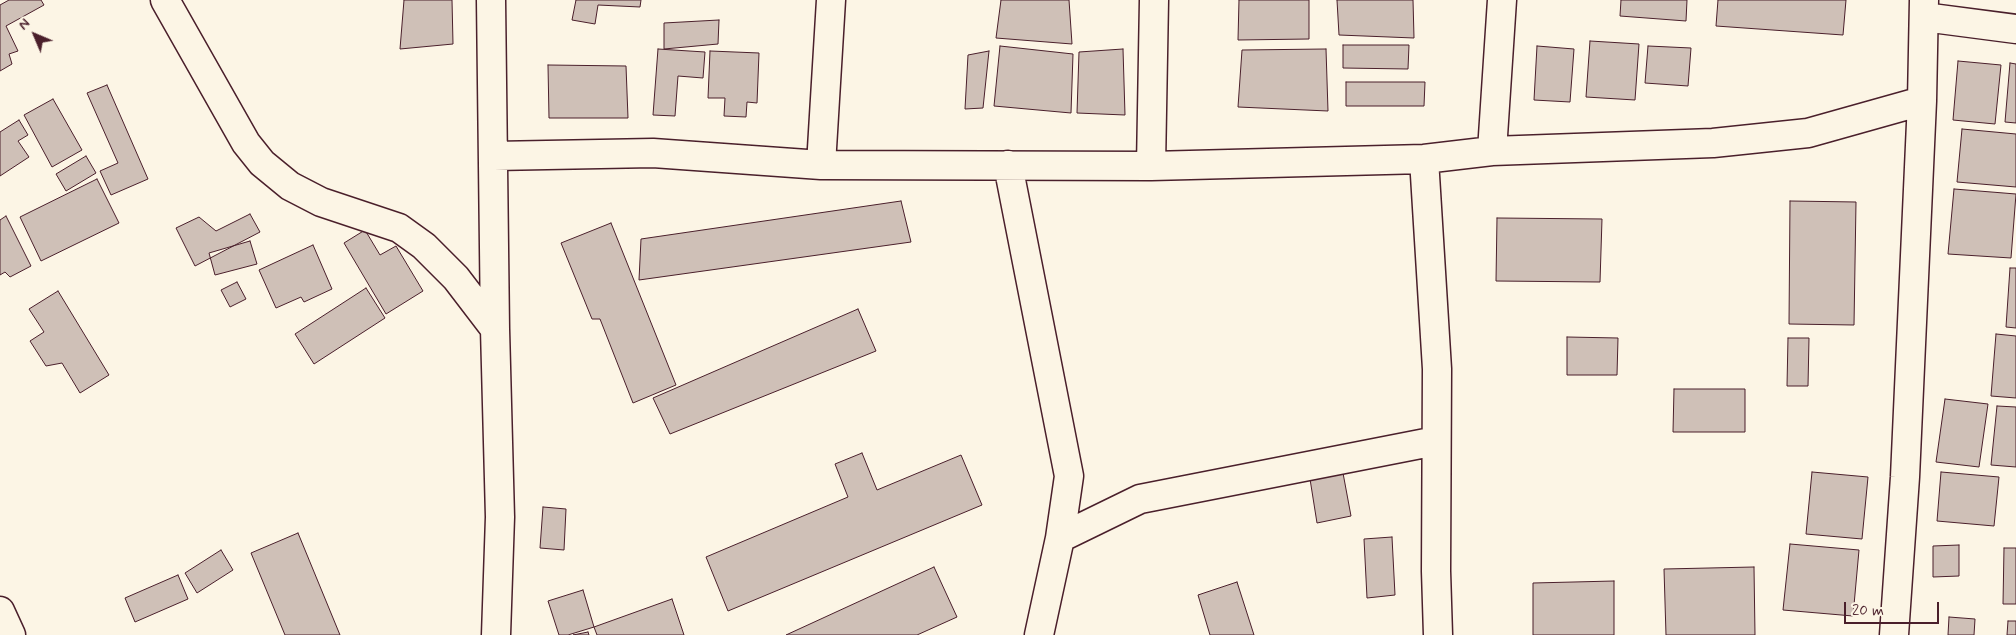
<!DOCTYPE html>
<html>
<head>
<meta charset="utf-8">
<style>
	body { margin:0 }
	#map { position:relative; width:2016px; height:635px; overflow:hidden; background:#fcf5e5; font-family:Mynerve,sans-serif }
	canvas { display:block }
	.north { position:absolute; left:10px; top:10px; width:50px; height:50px; -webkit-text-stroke:4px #fcf5e5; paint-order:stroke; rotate:315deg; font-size:14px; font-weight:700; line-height:20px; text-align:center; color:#4a1f2b }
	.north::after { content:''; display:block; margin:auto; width:18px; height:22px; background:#4a1f2b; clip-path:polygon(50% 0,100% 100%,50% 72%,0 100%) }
	.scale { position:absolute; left:1844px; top:602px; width:95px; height:22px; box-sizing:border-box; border:2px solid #4a1f2b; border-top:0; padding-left:6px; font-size:15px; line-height:18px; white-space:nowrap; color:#4a1f2b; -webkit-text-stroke:4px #fcf5e5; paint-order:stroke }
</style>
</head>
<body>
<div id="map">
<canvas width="2016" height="635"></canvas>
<div class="north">N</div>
<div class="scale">20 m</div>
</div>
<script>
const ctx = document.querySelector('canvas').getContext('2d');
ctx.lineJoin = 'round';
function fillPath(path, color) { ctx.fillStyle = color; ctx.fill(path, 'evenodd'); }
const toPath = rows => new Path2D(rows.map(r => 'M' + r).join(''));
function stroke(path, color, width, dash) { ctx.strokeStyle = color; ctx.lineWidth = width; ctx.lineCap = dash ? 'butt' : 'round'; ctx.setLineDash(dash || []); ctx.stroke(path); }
const building = toPath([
	[9,0,41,0,44,5,6,26,18,51,9,54,12,64,0,71,0,5,9,0],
	[404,0,452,0,453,44,400,49,404,0],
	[576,0,641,0,640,7,598,5,595,24,572,20,576,0],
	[1001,0,1069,0,1072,44,996,38,1001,0],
	[1239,0,1309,0,1309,39,1238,40,1239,0],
	[1337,0,1413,0,1414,38,1339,35,1337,0],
	[1621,0,1687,0,1686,21,1620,16,1621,0],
	[1718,0,1846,0,1843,35,1716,26,1718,0],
	[719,20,718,44,664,49,664,23,719,20],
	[1590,41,1639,44,1635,100,1586,97,1590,41],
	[1343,45,1409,45,1408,69,1343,68,1343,45],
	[1000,46,1073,54,1071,113,994,106,1000,46],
	[1537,46,1574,49,1570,102,1534,100,1537,46],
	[1648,46,1691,48,1688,86,1645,83,1648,46],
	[658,49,705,52,703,78,678,76,675,116,653,115,658,49],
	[1123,49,1125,115,1077,113,1079,52,1123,49],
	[1326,49,1328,111,1238,107,1242,50,1326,49],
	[710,51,759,53,757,103,747,102,746,117,724,116,725,98,708,98,710,51],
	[989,51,983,108,965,109,968,55,989,51],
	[1958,61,2001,65,1995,124,1953,120,1958,61],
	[2010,63,2016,64,2016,123,2005,122,2010,63],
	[548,65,626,66,628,118,549,118,548,65],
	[1346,82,1425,82,1424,106,1346,106,1346,82],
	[107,85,148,179,111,195,100,171,118,163,87,93,107,85],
	[53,99,82,150,52,167,24,115,53,99],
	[19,120,28,135,18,141,29,157,0,176,0,132,19,120],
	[1962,129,2016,134,2016,187,1957,182,1962,129],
	[86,156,96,173,66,191,56,174,86,156],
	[97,179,119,223,41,261,20,217,97,179],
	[1954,189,2016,194,2011,258,1948,254,1954,189],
	[901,201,911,242,639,280,641,239,901,201],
	[1790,201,1856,202,1854,325,1789,324,1790,201],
	[250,214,260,232,195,266,176,228,199,217,216,231,250,214],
	[6,216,31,266,10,277,5,272,0,275,0,220,6,216],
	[1497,218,1602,219,1600,282,1496,281,1497,218],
	[611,223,676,385,633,403,600,319,592,319,561,243,611,223],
	[365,230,380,255,396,246,423,291,386,314,344,243,365,230],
	[250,241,257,264,215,275,209,253,250,241],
	[313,245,332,289,304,302,301,297,276,308,259,270,313,245],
	[2010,268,2016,268,2016,328,2006,327,2010,268],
	[237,282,246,299,230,307,221,290,237,282],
	[366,288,385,318,314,364,295,334,366,288],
	[58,291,109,375,80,393,62,363,46,366,30,341,44,332,29,309,58,291],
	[858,309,876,351,670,434,653,398,858,309],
	[1996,334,2016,336,2016,398,1991,396,1996,334],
	[1567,337,1618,338,1617,375,1567,375,1567,337],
	[1788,338,1809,338,1808,386,1787,386,1788,338],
	[1674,389,1745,389,1745,432,1673,432,1674,389],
	[1945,399,1988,404,1979,467,1936,462,1945,399],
	[1997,406,2016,407,2016,467,1991,465,1997,406],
	[862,453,877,490,961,455,982,505,728,611,706,557,848,497,835,464,862,453],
	[1812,472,1868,477,1862,539,1806,534,1812,472],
	[1941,472,1999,477,1994,526,1937,521,1941,472],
	[1343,473,1351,516,1317,523,1310,479,1343,473],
	[543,507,566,509,564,550,540,548,543,507],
	[298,533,340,635,285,635,251,553,298,533],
	[1392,537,1395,595,1367,598,1364,539,1392,537],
	[1790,544,1859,550,1853,616,1783,610,1790,544],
	[1959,545,1959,576,1933,577,1933,546,1959,545],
	[2004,548,2016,548,2016,604,2003,604,2004,548],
	[221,550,233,570,197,593,185,573,221,550],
	[934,567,957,617,917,635,786,635,934,567],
	[1754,567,1755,635,1666,635,1664,569,1754,567],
	[178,575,188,599,135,622,125,598,178,575],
	[1614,581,1614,635,1533,635,1533,583,1614,581],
	[1237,582,1254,635,1210,635,1198,595,1237,582],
	[583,590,594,627,568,635,559,635,548,601,583,590],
	[672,599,684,635,597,635,594,627,672,599],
	[1949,617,1975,619,1974,635,1948,635,1949,617],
	[2008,621,2016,621,2016,635,2007,635,2008,621],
	[588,632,589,635,573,635,588,632]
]);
fillPath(building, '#cfc0b7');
stroke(building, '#4a1f2b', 1);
const minor = toPath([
	[165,0,246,143,262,163,290,186,321,202,399,228,424,246,456,278,495,329],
	[491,0,495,329,500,517,496,635],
	[1924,17,2016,29],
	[1492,151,1502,0],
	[494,156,653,153,821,165,1151,166,1424,159,1492,151,1713,143,1808,133,1922,101],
	[1424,159,1437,369,1436,571,1438,635],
	[821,165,831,0],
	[1008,165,1069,476,1060,538,1039,635],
	[1151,166,1154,0],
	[1060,538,1140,499,1436,441],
	[0,611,11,635],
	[1894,635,1905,477,1922,101,1924,0]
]);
stroke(minor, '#4a1f2b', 31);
stroke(minor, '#fcf5e5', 28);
</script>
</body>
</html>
